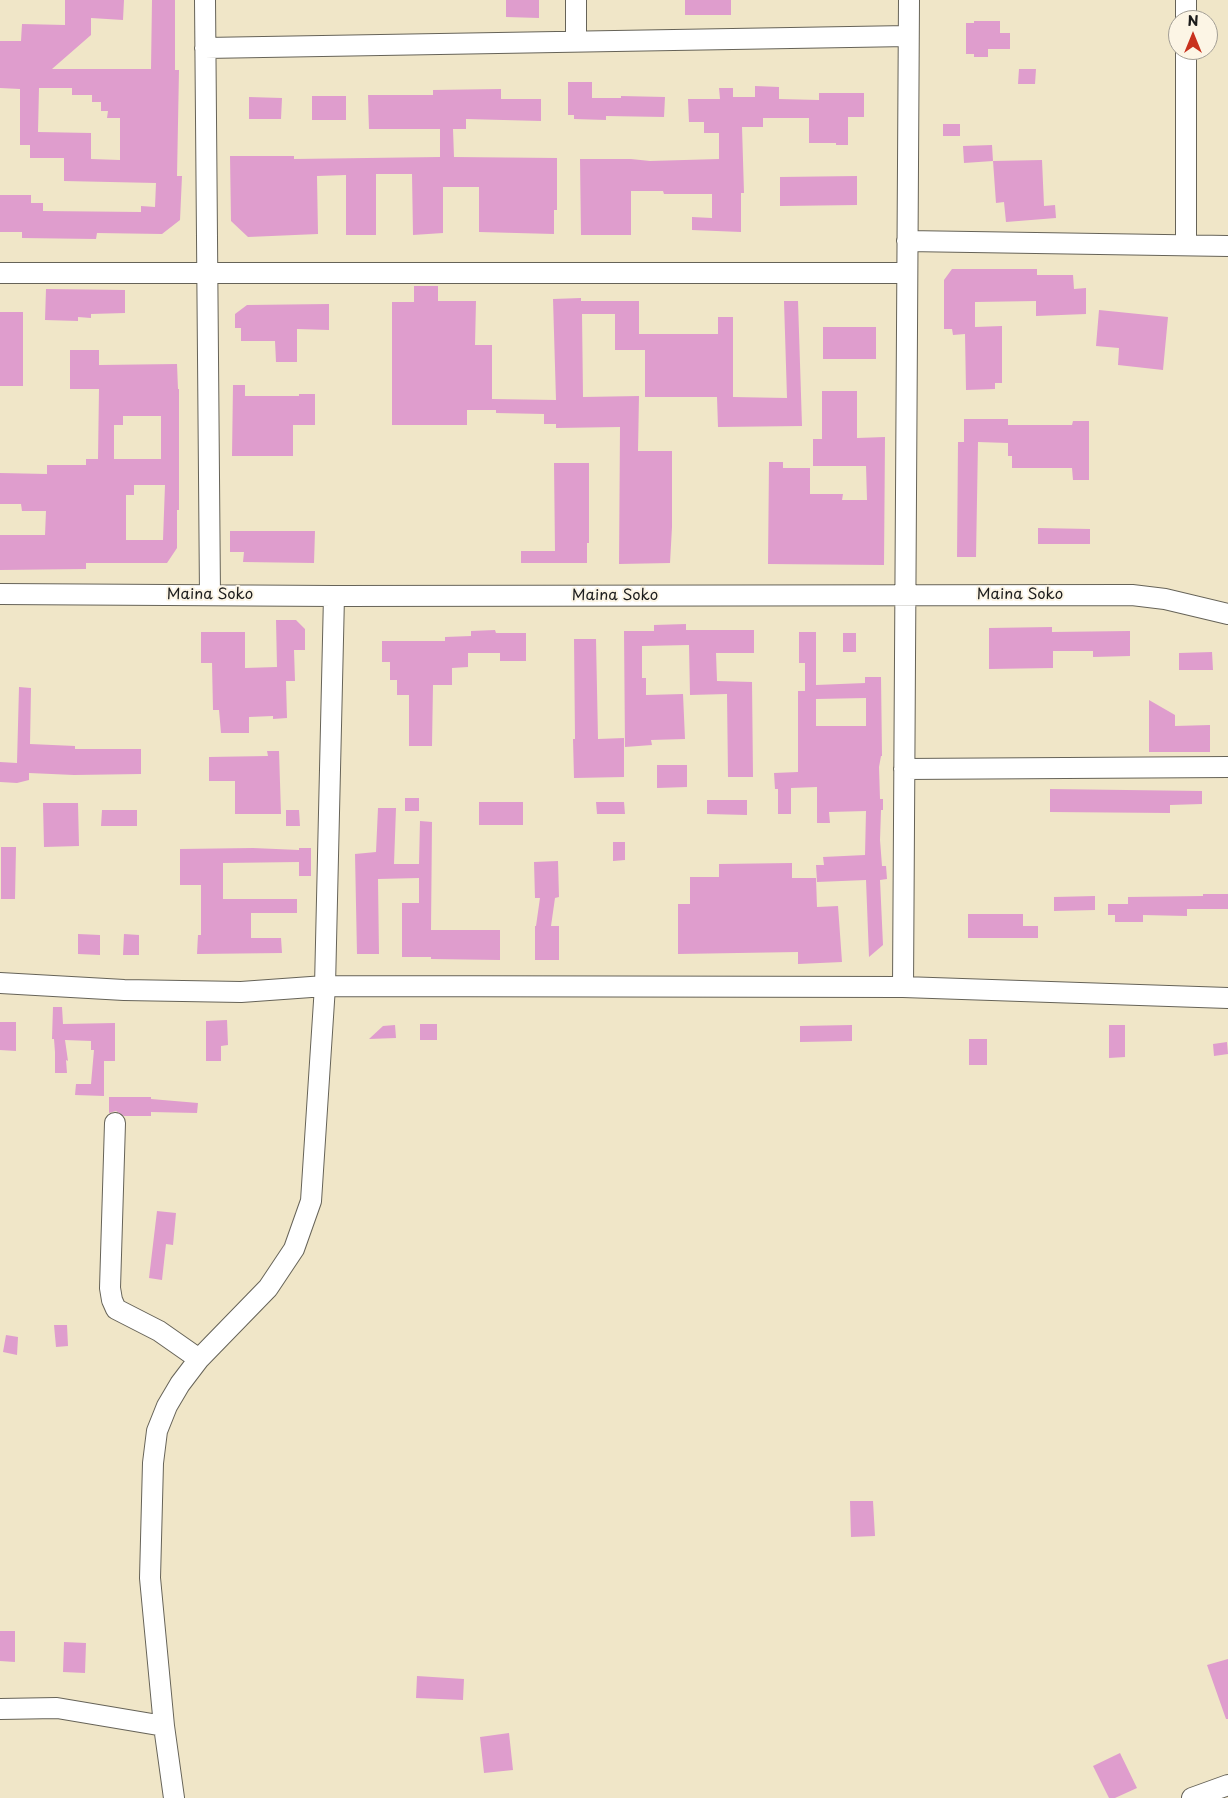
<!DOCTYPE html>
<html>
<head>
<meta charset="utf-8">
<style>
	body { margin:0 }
	#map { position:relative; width:1228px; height:1798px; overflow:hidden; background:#f0e6c8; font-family:"Playpen Sans",sans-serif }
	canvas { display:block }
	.north { position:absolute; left:1168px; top:10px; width:50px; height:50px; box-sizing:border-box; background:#fcf5e5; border:1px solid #a29e95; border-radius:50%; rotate:0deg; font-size:14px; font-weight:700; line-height:20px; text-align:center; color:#1c1c1c }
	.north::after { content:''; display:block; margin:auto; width:18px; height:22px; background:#c8321e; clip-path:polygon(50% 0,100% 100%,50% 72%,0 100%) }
</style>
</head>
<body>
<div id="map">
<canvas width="1228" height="1798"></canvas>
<div class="north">N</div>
</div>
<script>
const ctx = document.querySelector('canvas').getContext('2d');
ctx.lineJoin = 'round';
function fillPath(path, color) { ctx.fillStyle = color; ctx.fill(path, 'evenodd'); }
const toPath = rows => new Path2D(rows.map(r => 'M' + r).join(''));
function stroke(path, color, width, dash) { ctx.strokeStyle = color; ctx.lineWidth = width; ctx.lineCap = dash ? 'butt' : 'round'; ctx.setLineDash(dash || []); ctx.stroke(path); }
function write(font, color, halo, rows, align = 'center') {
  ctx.font = font + ' "Playpen Sans",sans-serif'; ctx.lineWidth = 4; ctx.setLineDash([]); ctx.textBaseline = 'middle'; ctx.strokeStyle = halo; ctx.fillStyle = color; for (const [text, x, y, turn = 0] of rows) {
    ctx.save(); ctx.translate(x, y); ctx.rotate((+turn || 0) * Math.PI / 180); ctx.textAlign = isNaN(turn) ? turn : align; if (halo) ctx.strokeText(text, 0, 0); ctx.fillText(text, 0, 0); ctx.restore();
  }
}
fillPath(toPath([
	[65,0,124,0,123,20,91,18,91,35,52,69,151,69,152,0,175,0,175,70,179,70,177,176,182,176,180,220,162,234,97,233,96,239,22,238,22,232,0,232,0,195,31,195,31,203,43,203,43,211,141,212,141,206,155,207,156,183,64,181,64,158,30,158,30,145,20,145,20,89,0,88,0,41,21,41,22,24,65,25],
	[39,88,72,88,72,95,92,95,92,102,101,102,101,111,108,111,107,118,120,118,120,160,91,159,91,133,38,132],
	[506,0,539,0,539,18,506,17],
	[685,0,731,0,731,15,685,15],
	[974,21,1000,21,1000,33,1010,33,1010,49,988,49,988,57,974,57,974,54,966,54,966,23,974,23],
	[1019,69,1036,69,1035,84,1018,84],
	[568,82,592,82,592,98,621,98,621,96,665,97,664,117,606,116,606,120,574,119,574,115,568,115],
	[755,86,779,87,779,99,819,100,819,93,864,93,864,117,848,117,848,145,836,145,836,143,809,143,809,118,763,118,763,127,742,127,744,193,741,193,741,232,692,230,692,217,712,218,712,194,664,194,663,191,631,191,631,235,581,235,580,159,631,159,650,161,719,159,719,133,704,133,704,122,689,122,688,99,720,99,719,88,733,88,733,97,755,97],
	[501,89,501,99,541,99,541,121,466,119,466,129,453,129,454,157,557,158,557,210,554,210,554,234,479,232,479,187,443,187,443,233,413,235,412,174,376,174,376,235,346,235,346,175,317,176,318,234,248,237,231,221,230,156,294,156,294,159,440,157,440,129,369,129,368,95,433,95,433,90],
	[312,96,346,96,346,120,312,120],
	[249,97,282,98,281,119,249,119],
	[943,124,960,124,960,136,943,136],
	[992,145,993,161,964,163,963,146],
	[1042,160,1044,206,1055,205,1056,218,1006,222,1004,202,996,203,993,161],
	[857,176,857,205,780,206,780,177],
	[952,269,1037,269,1037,275,1073,275,1074,289,1086,288,1086,314,1036,316,1036,301,975,302,975,327,1002,326,1002,383,995,383,995,389,966,390,965,334,953,335,952,329,944,329,944,280],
	[414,286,438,286,438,301,476,301,475,345,492,345,492,399,556,400,553,299,581,298,581,301,639,301,639,334,718,334,718,317,733,317,733,397,787,398,784,301,798,301,802,426,718,427,717,397,645,397,645,350,615,350,615,314,582,314,583,397,639,396,638,451,672,451,672,527,670,563,619,564,620,427,556,428,556,424,544,424,544,414,496,413,496,410,467,410,467,425,392,425,392,302,414,302],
	[46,289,125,290,125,313,91,314,91,318,78,317,78,321,45,320],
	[329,304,329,330,297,329,297,362,276,362,275,341,241,341,241,328,235,328,235,314,247,305],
	[1099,310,1168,317,1163,370,1118,365,1119,348,1096,346],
	[0,312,23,312,23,386,0,386],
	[823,327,876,327,876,359,823,359],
	[70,350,99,350,99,365,177,364,178,389,179,389,179,510,177,510,177,548,167,563,86,563,86,569,0,570,0,535,45,535,46,511,22,511,21,504,0,504,0,473,47,474,47,465,86,465,86,459,98,459,99,389,70,389],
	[123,416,161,416,161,459,114,459,114,425,123,425],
	[134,485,165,485,163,540,126,540,126,495,134,495],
	[233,385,245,385,245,396,299,396,299,394,315,394,315,425,293,425,293,456,232,456],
	[822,391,857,391,857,438,885,437,884,565,768,564,769,462,783,462,783,468,810,468,810,494,843,494,842,500,867,500,866,466,813,466,813,439,822,439],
	[964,419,1008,419,1008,425,1072,425,1073,421,1089,421,1089,480,1073,480,1072,468,1012,468,1012,456,1008,456,1008,443,978,442,976,557,957,557,958,442,964,442],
	[554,463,589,463,589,543,587,543,587,563,521,563,521,551,555,551],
	[1038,528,1090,529,1090,544,1038,544],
	[230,531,315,531,314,563,243,562,244,552,230,552],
	[276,620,296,620,305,629,305,650,294,650,295,681,286,681,287,718,273,719,273,716,249,717,249,733,221,733,219,710,213,710,212,663,201,663,201,632,245,632,245,668,277,667],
	[686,624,686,630,754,630,754,653,716,653,717,681,752,682,753,777,728,777,727,694,690,695,689,645,642,646,642,678,646,678,646,695,683,694,685,739,651,740,652,745,625,747,624,631,654,631,654,625],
	[1052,627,1052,632,1130,631,1130,656,1093,657,1093,651,1053,651,1053,668,989,669,989,628],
	[495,630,496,633,526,633,526,661,500,661,500,653,468,653,468,667,452,668,452,685,433,685,432,746,409,746,409,695,397,695,397,680,390,680,390,662,382,662,382,641,445,641,445,637,471,636,471,631],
	[799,632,816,632,816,685,865,683,865,677,881,677,882,756,881,756,879,767,880,799,883,799,883,810,881,810,880,840,882,866,886,866,887,879,880,880,883,945,869,957,866,880,817,882,816,865,824,865,823,857,865,855,866,811,829,812,830,823,817,823,817,787,791,788,791,814,778,814,778,789,775,789,774,773,798,772,798,691,805,691,805,663,799,663],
	[866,698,866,726,816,726,816,699],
	[843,633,856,633,856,652,843,652],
	[574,639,596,639,598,739,624,738,624,777,574,778,573,739,575,739],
	[1212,652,1213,670,1179,670,1179,653],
	[19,687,31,688,30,744,75,746,75,749,141,749,141,774,74,775,29,773,29,780,17,783,0,782,0,762,17,763],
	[1149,700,1175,715,1175,726,1210,725,1210,752,1149,752],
	[267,751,279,751,281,814,235,814,235,781,209,781,209,757,268,756],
	[657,765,687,765,687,787,657,788],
	[1050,789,1202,791,1202,804,1170,805,1170,813,1050,812],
	[405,798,419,798,419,811,405,811],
	[707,800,747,800,747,815,707,814],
	[479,802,523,802,523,825,479,825],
	[596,802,624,802,625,814,597,814],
	[43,803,78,803,79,846,44,847],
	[378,808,396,808,394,864,419,864,420,821,432,822,431,930,500,930,500,960,431,959,431,957,402,957,402,903,419,903,419,878,378,879,379,954,357,954,355,854,376,852],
	[102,810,137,810,137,826,101,826],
	[286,810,299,810,300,826,286,826],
	[613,842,625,842,625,860,613,861],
	[1,847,16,847,15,899,1,899],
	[253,848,299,850,299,848,311,848,311,876,299,876,299,862,223,863,223,899,297,899,297,913,251,913,251,938,281,938,282,953,197,954,198,935,201,935,201,885,180,885,180,849],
	[558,861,559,897,555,898,551,926,559,926,559,960,535,960,535,926,536,926,540,898,535,898,534,862],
	[792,863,792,878,816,878,817,907,838,906,842,962,798,964,798,952,678,954,678,904,690,904,690,877,719,877,719,864],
	[1203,894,1228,894,1228,909,1187,909,1187,916,1143,915,1143,922,1115,922,1115,915,1108,915,1108,904,1128,904,1128,897,1203,896],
	[1095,896,1095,910,1054,911,1054,897],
	[968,914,1023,914,1023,926,1038,926,1038,938,968,938],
	[78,934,100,935,100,955,78,954],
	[124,934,139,935,139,955,123,955],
	[53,1007,62,1007,63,1024,115,1023,115,1061,104,1061,104,1096,75,1095,76,1084,91,1084,94,1050,91,1050,91,1041,65,1040,68,1061,66,1060,67,1073,55,1073,55,1052,54,1039,52,1039],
	[227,1020,228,1045,221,1046,221,1061,206,1061,206,1021],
	[0,1022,16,1022,16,1051,0,1050],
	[420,1024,437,1024,437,1040,420,1040],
	[395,1025,396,1038,369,1039,383,1026],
	[852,1025,852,1041,800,1042,800,1026],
	[1109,1025,1125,1025,1125,1057,1109,1058],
	[969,1039,987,1039,987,1065,969,1065],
	[1227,1042,1228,1054,1214,1056,1213,1044],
	[109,1097,151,1097,151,1099,198,1103,197,1113,151,1112,151,1116,124,1116,116,1111,109,1113],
	[157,1211,176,1213,173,1245,166,1244,162,1280,149,1278],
	[54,1325,67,1325,68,1346,56,1347],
	[6,1335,18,1337,17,1355,3,1352],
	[850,1501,873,1501,875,1536,851,1537],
	[0,1631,15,1631,15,1662,0,1661],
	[64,1642,86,1643,85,1673,63,1672],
	[1228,1659,1228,1719,1226,1719,1207,1665],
	[417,1676,464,1679,463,1700,416,1698],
	[509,1733,513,1770,484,1773,480,1737],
	[1120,1753,1137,1788,1115,1798,1109,1798,1093,1766]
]), '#df9dcd');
const minor = toPath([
	[205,0,210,595],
	[1186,20,1186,0],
	[576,41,576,0],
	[205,48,908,36],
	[907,241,1228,246],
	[1186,245,1186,50],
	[0,273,907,273],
	[0,594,334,596,1132,595,1165,599,1228,614],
	[904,769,1228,767],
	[0,983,124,990,241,992,325,986,903,987,1228,998],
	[903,987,909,0],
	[115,1123,110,1288,112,1300,116,1309,159,1331,199,1359],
	[0,1709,57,1708,164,1726],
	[174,1798,164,1726,150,1578,153,1463,157,1431,167,1406,180,1384,199,1359,268,1288,294,1249,311,1201,325,986,334,596],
	[1192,1798,1228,1785]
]);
stroke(minor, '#666358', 22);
stroke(minor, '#fff', 20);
write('15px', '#1c1c1c', '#fcf5e5', [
	["Maina Soko",210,595],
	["Maina Soko",1020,595],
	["Maina Soko",615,596]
]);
</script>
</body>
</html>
